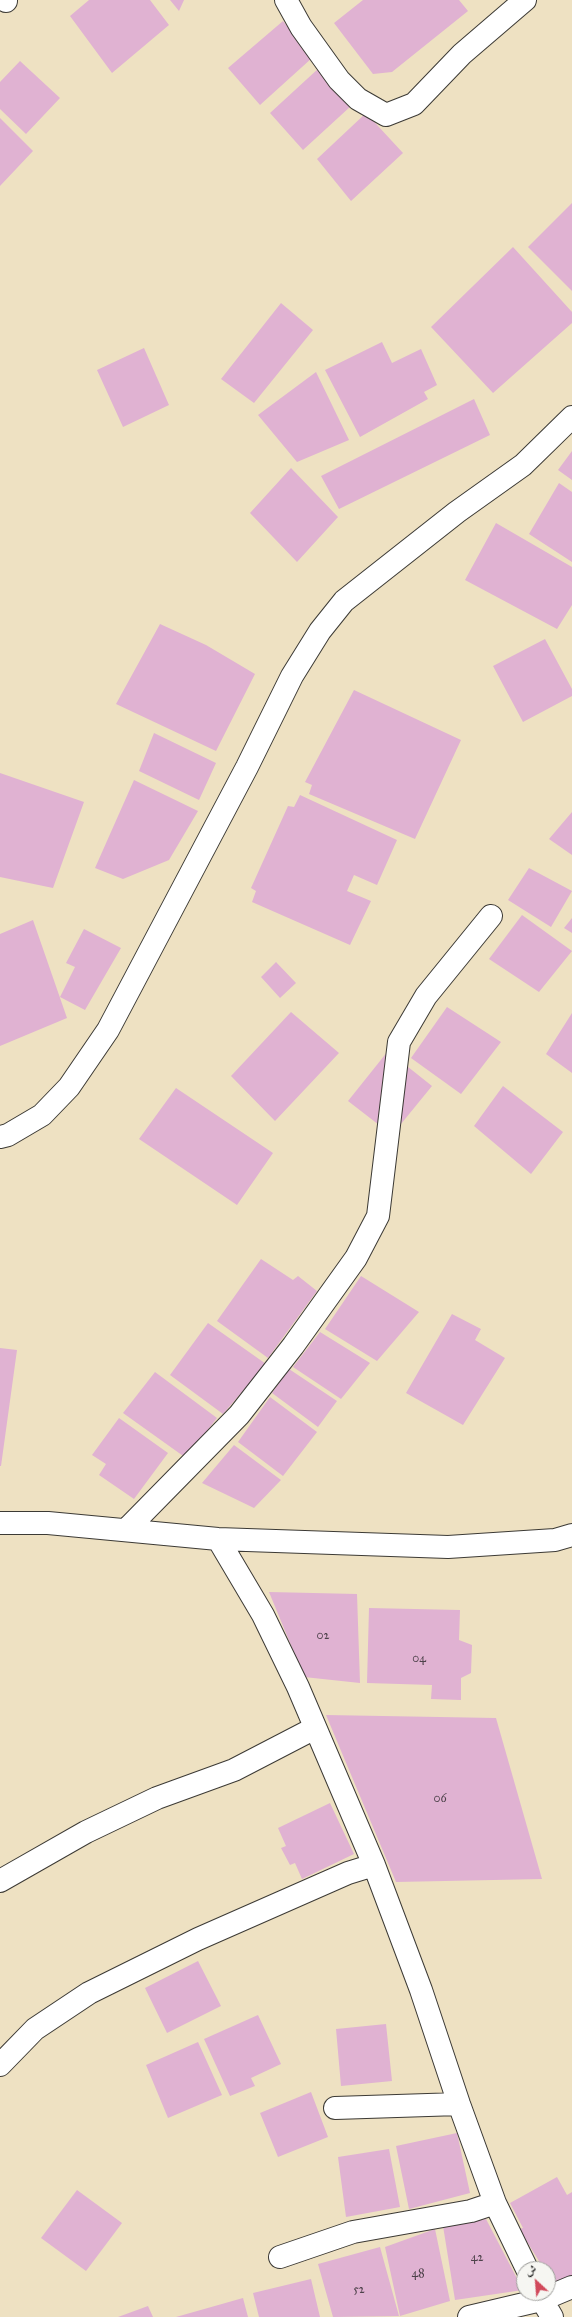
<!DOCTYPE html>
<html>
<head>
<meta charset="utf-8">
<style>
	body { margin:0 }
	#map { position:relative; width:572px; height:2317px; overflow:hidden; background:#eee1c2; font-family:"IM FELL Great Primer",Amiri,serif }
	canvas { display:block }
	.north { position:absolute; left:516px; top:2261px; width:40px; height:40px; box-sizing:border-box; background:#f6f6f2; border:1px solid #9f9f9c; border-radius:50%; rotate:334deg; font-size:11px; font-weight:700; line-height:16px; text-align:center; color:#1c1c1c }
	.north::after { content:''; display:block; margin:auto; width:14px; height:18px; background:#d1495b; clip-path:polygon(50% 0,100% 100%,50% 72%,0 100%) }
</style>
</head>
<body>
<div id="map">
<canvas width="572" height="2317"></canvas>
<div class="north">ش</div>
</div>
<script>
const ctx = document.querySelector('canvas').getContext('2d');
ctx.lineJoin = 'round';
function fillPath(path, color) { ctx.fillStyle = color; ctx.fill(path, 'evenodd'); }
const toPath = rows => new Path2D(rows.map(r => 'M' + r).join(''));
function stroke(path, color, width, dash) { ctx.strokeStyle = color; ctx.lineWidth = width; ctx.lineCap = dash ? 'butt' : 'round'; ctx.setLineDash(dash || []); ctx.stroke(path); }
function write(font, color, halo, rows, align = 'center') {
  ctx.font = font + ' "IM FELL Great Primer",serif'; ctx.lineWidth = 4; ctx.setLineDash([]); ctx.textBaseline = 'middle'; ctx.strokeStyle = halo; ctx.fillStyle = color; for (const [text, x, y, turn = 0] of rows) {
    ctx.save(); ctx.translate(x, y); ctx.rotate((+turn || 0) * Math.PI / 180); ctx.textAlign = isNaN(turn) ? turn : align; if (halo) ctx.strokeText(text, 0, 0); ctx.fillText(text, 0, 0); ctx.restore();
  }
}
fillPath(toPath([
	[89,0,150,0,169,25,112,73,70,16],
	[170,0,184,0,179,11],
	[363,0,459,0,468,11,392,72,373,74,334,23],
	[283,21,312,58,260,105,228,68],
	[20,61,60,98,26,134,0,109,0,82],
	[319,68,351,106,303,150,270,113],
	[366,113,403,153,351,201,317,159],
	[0,118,33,151,0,186],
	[572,203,572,291,528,247],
	[513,247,572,312,572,323,493,393,431,327],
	[281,303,313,330,254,403,221,379],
	[382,342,392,363,421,349,437,385,424,392,428,399,360,437,325,370],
	[144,348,169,405,123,427,97,370],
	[316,372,349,440,297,462,258,415],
	[474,399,490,435,339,509,321,476],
	[572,451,572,480,558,470],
	[291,468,338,517,297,562,250,513],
	[559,483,572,492,572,562,529,534],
	[496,523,572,567,572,605,557,629,465,580],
	[160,624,206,645,255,674,216,751,116,704],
	[545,639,572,689,572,696,523,722,493,666],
	[354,690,461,740,415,839,309,794,312,785,305,782],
	[154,733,216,763,199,800,139,771],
	[0,773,84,802,53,888,0,877],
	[134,780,198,811,169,860,123,879,95,868],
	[300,795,397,840,377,885,354,875,347,891,371,901,350,945,252,902,256,891,251,888,288,806,294,807],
	[572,812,572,855,549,839],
	[529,868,572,891,551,927,508,900],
	[522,915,572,951,539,992,489,959],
	[572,918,572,933,564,928],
	[33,920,67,1018,0,1046,0,934],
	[84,929,121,948,85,1010,60,997,75,967,66,963],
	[276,962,296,983,280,998,261,977],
	[447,1007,501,1042,461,1094,411,1058],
	[291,1012,339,1053,275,1121,231,1076],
	[572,1013,572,1073,546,1054],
	[388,1051,432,1086,392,1135,348,1101],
	[503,1086,563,1132,531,1174,474,1126],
	[176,1088,273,1153,237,1205,139,1139],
	[261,1259,293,1280,298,1276,317,1291,268,1358,217,1321],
	[361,1276,419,1312,377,1361,325,1329],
	[452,1314,481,1329,475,1340,505,1358,463,1425,406,1393],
	[208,1323,266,1364,223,1414,170,1375],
	[320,1332,370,1363,341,1399,293,1367],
	[0,1348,17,1350,1,1466,0,1466],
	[289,1369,337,1401,318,1427,272,1393],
	[155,1372,217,1418,186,1458,123,1413],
	[270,1397,317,1432,283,1476,238,1442],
	[119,1418,168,1453,134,1499,99,1475,106,1464,92,1455],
	[234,1445,281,1480,254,1508,202,1483],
	[269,1592,357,1594,360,1683,304,1677],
	[369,1608,460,1610,459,1640,472,1645,471,1673,461,1678,461,1700,431,1699,432,1685,367,1683],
	[326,1715,496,1718,542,1879,396,1882],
	[330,1803,354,1854,302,1879,295,1863,290,1865,281,1848,286,1846,278,1828],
	[198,1961,221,2006,167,2033,145,1988],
	[258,2015,281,2064,251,2078,255,2086,230,2096,204,2039],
	[386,2024,392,2081,341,2086,336,2029],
	[198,2042,222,2095,168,2118,146,2065],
	[311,2092,328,2137,278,2157,260,2113],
	[457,2133,470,2193,409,2209,396,2146],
	[389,2149,400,2207,346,2217,338,2157],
	[557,2177,567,2195,572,2192,572,2279,555,2288,548,2276,548,2269,544,2269,519,2229,523,2228,510,2203],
	[77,2190,122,2223,86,2271,41,2238],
	[486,2219,523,2290,455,2300,443,2226],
	[435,2229,450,2301,400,2316,385,2247],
	[380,2247,399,2316,333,2317,318,2264],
	[311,2279,320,2317,259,2317,253,2293],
	[243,2298,248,2317,176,2317],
	[148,2306,153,2317,118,2317]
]), '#e0b2d2');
const minor = toPath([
	[286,0,301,27,339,80,358,99,386,115,414,104,462,54,525,0],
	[6,1,6,0],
	[0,1523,48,1523,218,1539,448,1547,555,1540,572,1535],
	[126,1530,239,1415,293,1346,356,1258,378,1216,399,1042,426,996,491,916],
	[374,1865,421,1990,459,2104,495,2203,527,2269],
	[0,1881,86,1832,157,1798,234,1770,315,1728],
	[0,2065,35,2029,89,1993,198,1939,348,1873,374,1865,298,1687,263,1615,218,1539],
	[335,2108,459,2104],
	[280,2257,353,2232,471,2211,495,2203],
	[538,2293,552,2317],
	[469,2317,541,2300,572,2287]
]);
const major = toPath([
	[0,1137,8,1135,42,1115,69,1087,108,1030,247,767,292,676,320,631,344,601,457,512,523,465,572,417]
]);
stroke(minor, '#3c3a35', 24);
stroke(major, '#3c3a35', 24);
stroke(minor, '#fff', 22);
stroke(major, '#fff', 22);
write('12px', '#4d424a', null, [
	["02",323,1636],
	["04",419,1659],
	["06",440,1799],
	["42",477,2258],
	["48",418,2274],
	["52",359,2290]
]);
</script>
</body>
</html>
